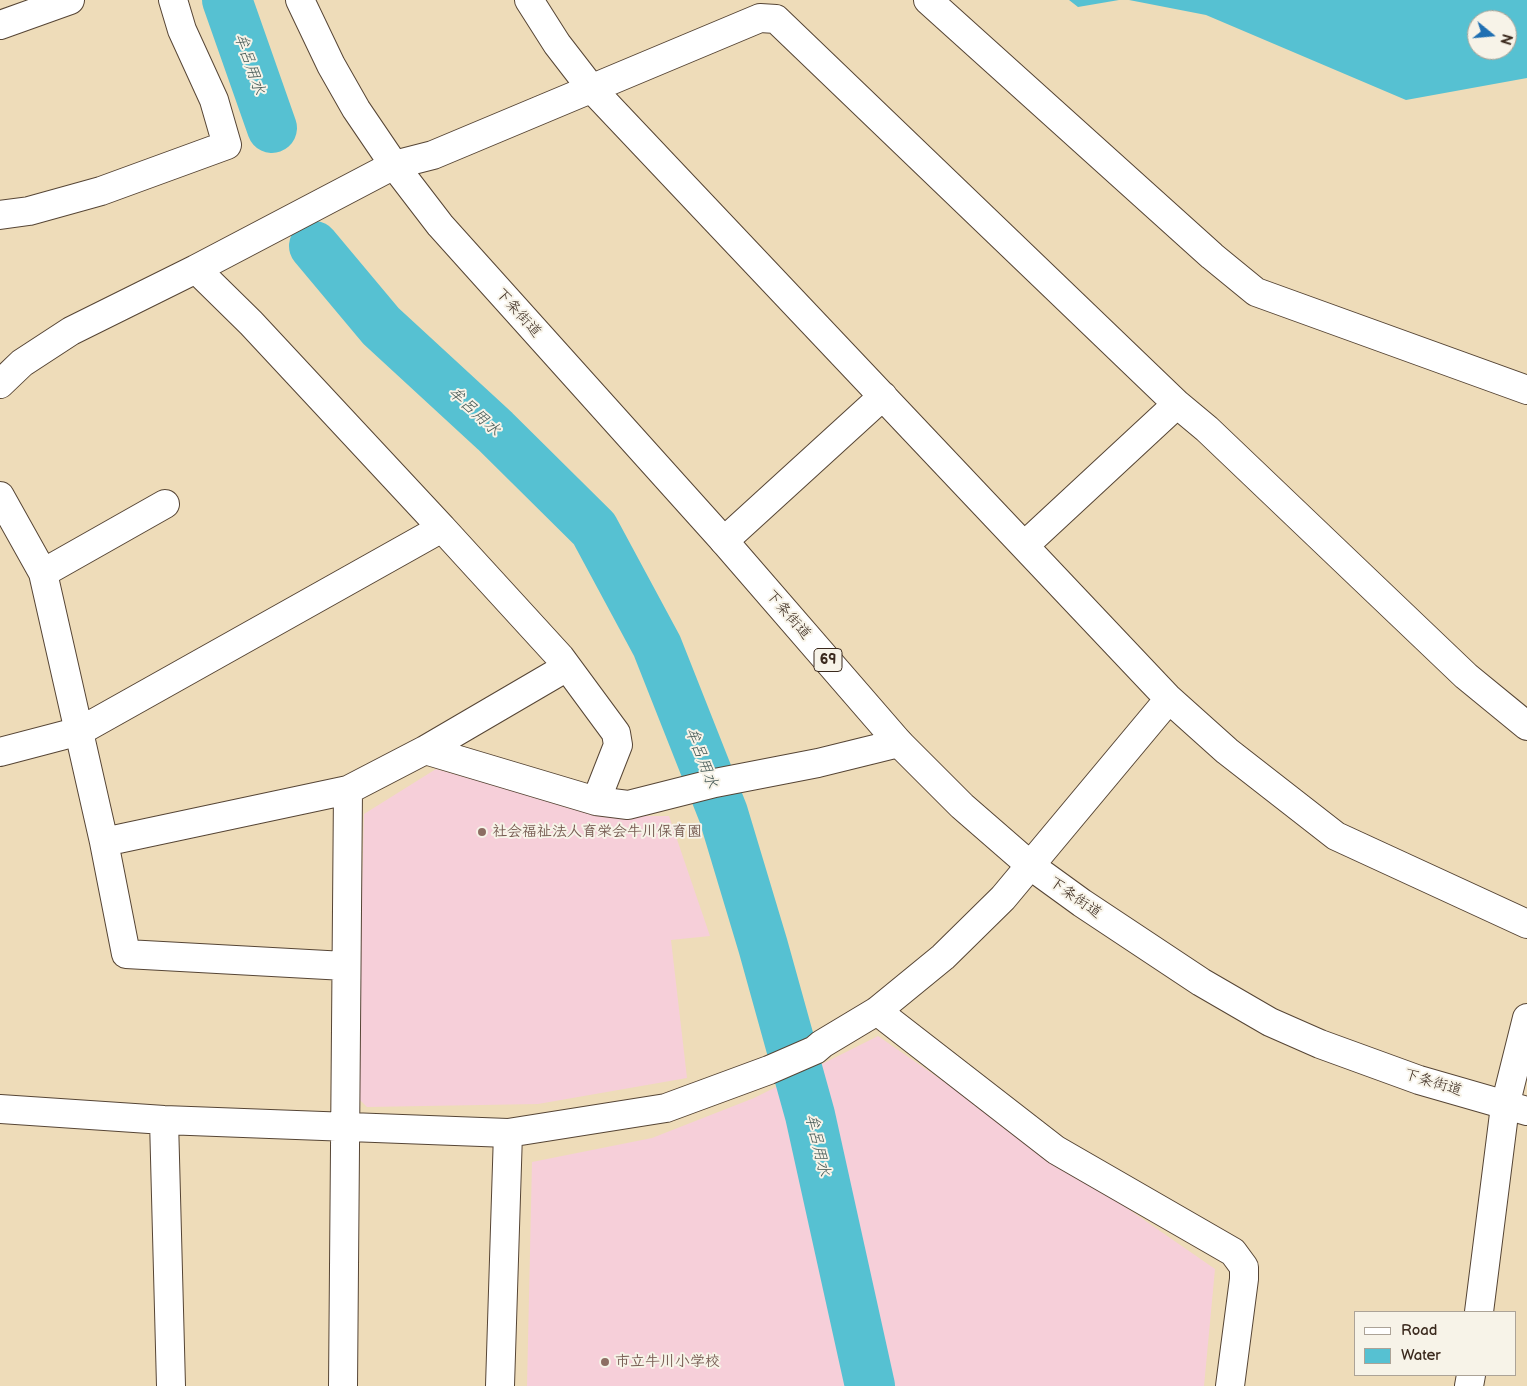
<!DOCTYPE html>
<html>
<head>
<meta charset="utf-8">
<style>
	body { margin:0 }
	#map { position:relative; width:1527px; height:1386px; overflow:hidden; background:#eedcb9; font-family:"Balsamiq Sans",sans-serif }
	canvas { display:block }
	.legend { position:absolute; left:1354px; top:1311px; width:162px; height:65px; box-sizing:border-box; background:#f7f3e8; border:1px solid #aca397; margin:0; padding:6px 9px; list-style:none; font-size:15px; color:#3b2a1e }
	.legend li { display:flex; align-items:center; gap:10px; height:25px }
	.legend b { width:25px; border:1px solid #aca397 }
	.north { position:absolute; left:1467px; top:10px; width:50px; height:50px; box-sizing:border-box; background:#f7f3e8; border:1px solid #aca397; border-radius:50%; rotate:107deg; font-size:14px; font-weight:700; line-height:20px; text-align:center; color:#3b2a1e }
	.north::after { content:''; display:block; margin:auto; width:18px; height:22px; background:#1f6fb2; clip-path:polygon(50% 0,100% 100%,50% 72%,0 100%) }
</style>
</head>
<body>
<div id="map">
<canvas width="1527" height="1386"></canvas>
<ul class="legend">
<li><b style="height:6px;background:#fff"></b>Road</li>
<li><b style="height:14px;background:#56c1d2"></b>Water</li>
</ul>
<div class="north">N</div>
</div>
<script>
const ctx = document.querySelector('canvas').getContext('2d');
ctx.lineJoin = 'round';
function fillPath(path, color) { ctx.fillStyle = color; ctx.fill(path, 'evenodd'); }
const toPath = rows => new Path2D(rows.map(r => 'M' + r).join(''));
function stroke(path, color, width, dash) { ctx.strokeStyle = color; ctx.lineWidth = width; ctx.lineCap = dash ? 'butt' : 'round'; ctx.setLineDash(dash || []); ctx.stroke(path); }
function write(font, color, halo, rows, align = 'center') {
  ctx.font = font + ' "Balsamiq Sans","Klee One",sans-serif'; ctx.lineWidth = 4; ctx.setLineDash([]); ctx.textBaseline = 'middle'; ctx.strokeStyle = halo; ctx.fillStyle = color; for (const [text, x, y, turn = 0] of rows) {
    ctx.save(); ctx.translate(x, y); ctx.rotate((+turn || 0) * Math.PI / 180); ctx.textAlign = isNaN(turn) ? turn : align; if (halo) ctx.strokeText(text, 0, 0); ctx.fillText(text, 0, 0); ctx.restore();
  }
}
fillPath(toPath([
	[436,769,605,816,669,816,710,936,671,940,687,1078,538,1104,367,1107,356,1096,364,814],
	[878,1036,1215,1269,1204,1386,527,1386,532,1162,652,1138,754,1098]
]), '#f6cfd9');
fillPath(toPath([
	[1069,0,1119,0,1078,7],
	[1129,0,1527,0,1527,78,1406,100,1206,15],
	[1477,20,1507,20,1507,50,1477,50]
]), '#56c1d2');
stroke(toPath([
	[227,0,272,128],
	[314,246,381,326,495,431,594,529,657,646,723,813,763,946,810,1115,870,1386]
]), '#56c1d2', 50);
const minor = toPath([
	[529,0,557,44,591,88,1169,699,1227,751,1336,836,1527,924],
	[928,0,1212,256,1256,292,1527,390],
	[0,25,70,0],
	[0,215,29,211,101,191,227,145,214,100,182,30,173,0],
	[196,269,394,165,433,155,760,18,776,19,1177,404,1025,545],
	[0,384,22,363,71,331,196,269,251,323,442,528,80,731,0,752],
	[1177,404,1207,429,1466,676,1527,726],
	[0,496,43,573,104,842,126,954,345,966],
	[442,528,560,657,616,733,618,745,596,801],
	[724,541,883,396],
	[43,573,165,504],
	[425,750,567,667],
	[104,842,348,790],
	[877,1011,1056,1150,1233,1252,1244,1267,1244,1279,1230,1386],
	[0,1109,164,1120,508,1133,666,1108,769,1070,815,1050,822,1044,877,1011,943,957,1003,898,1169,699],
	[164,1120,171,1386],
	[1479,1312,1505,1106,1527,1018],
	[343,1386,348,790,425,750,596,801,628,805,715,783,818,763,899,743],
	[500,1386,508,1133],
	[1469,1386,1471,1375]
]);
const major = toPath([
	[300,0,331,65,356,109,394,165,440,225,724,541,899,743,962,806,1031,866,1082,903,1201,982,1270,1022,1320,1044,1419,1080,1527,1111]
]);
stroke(minor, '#564535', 30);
stroke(major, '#564535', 30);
stroke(minor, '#fff', 28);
stroke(major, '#fff', 28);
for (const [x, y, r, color] of [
	[482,832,5,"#8d6e63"],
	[605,1362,5,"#8d6e63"]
]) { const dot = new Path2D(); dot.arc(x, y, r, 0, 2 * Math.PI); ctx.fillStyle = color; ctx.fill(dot); stroke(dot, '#f7f3e8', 2); }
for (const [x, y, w] of [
	[828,660,28]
]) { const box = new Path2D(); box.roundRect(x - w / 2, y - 11.5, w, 23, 4); ctx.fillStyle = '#f7f3e8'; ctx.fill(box); stroke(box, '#3b2a1e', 1); }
write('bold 14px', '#3b2a1e', null, [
	["69",828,660]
]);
write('15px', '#3b2a1e', '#f7f3e8', [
	["下条街道",518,313,48],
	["下条街道",788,615,49],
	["下条街道",1075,898,35],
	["下条街道",1433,1083,17]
]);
write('bold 15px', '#785e54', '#f7f3e8', [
	["社会福祉法人育栄会牛川保育園",492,832],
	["市立牛川小学校",615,1362]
], 'left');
write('italic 16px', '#435754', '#f7f3e8', [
	["牟呂用水",249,64,71],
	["牟呂用水",474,412,43],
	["牟呂用水",701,758,69],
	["牟呂用水",817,1145,77]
]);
</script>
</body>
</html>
